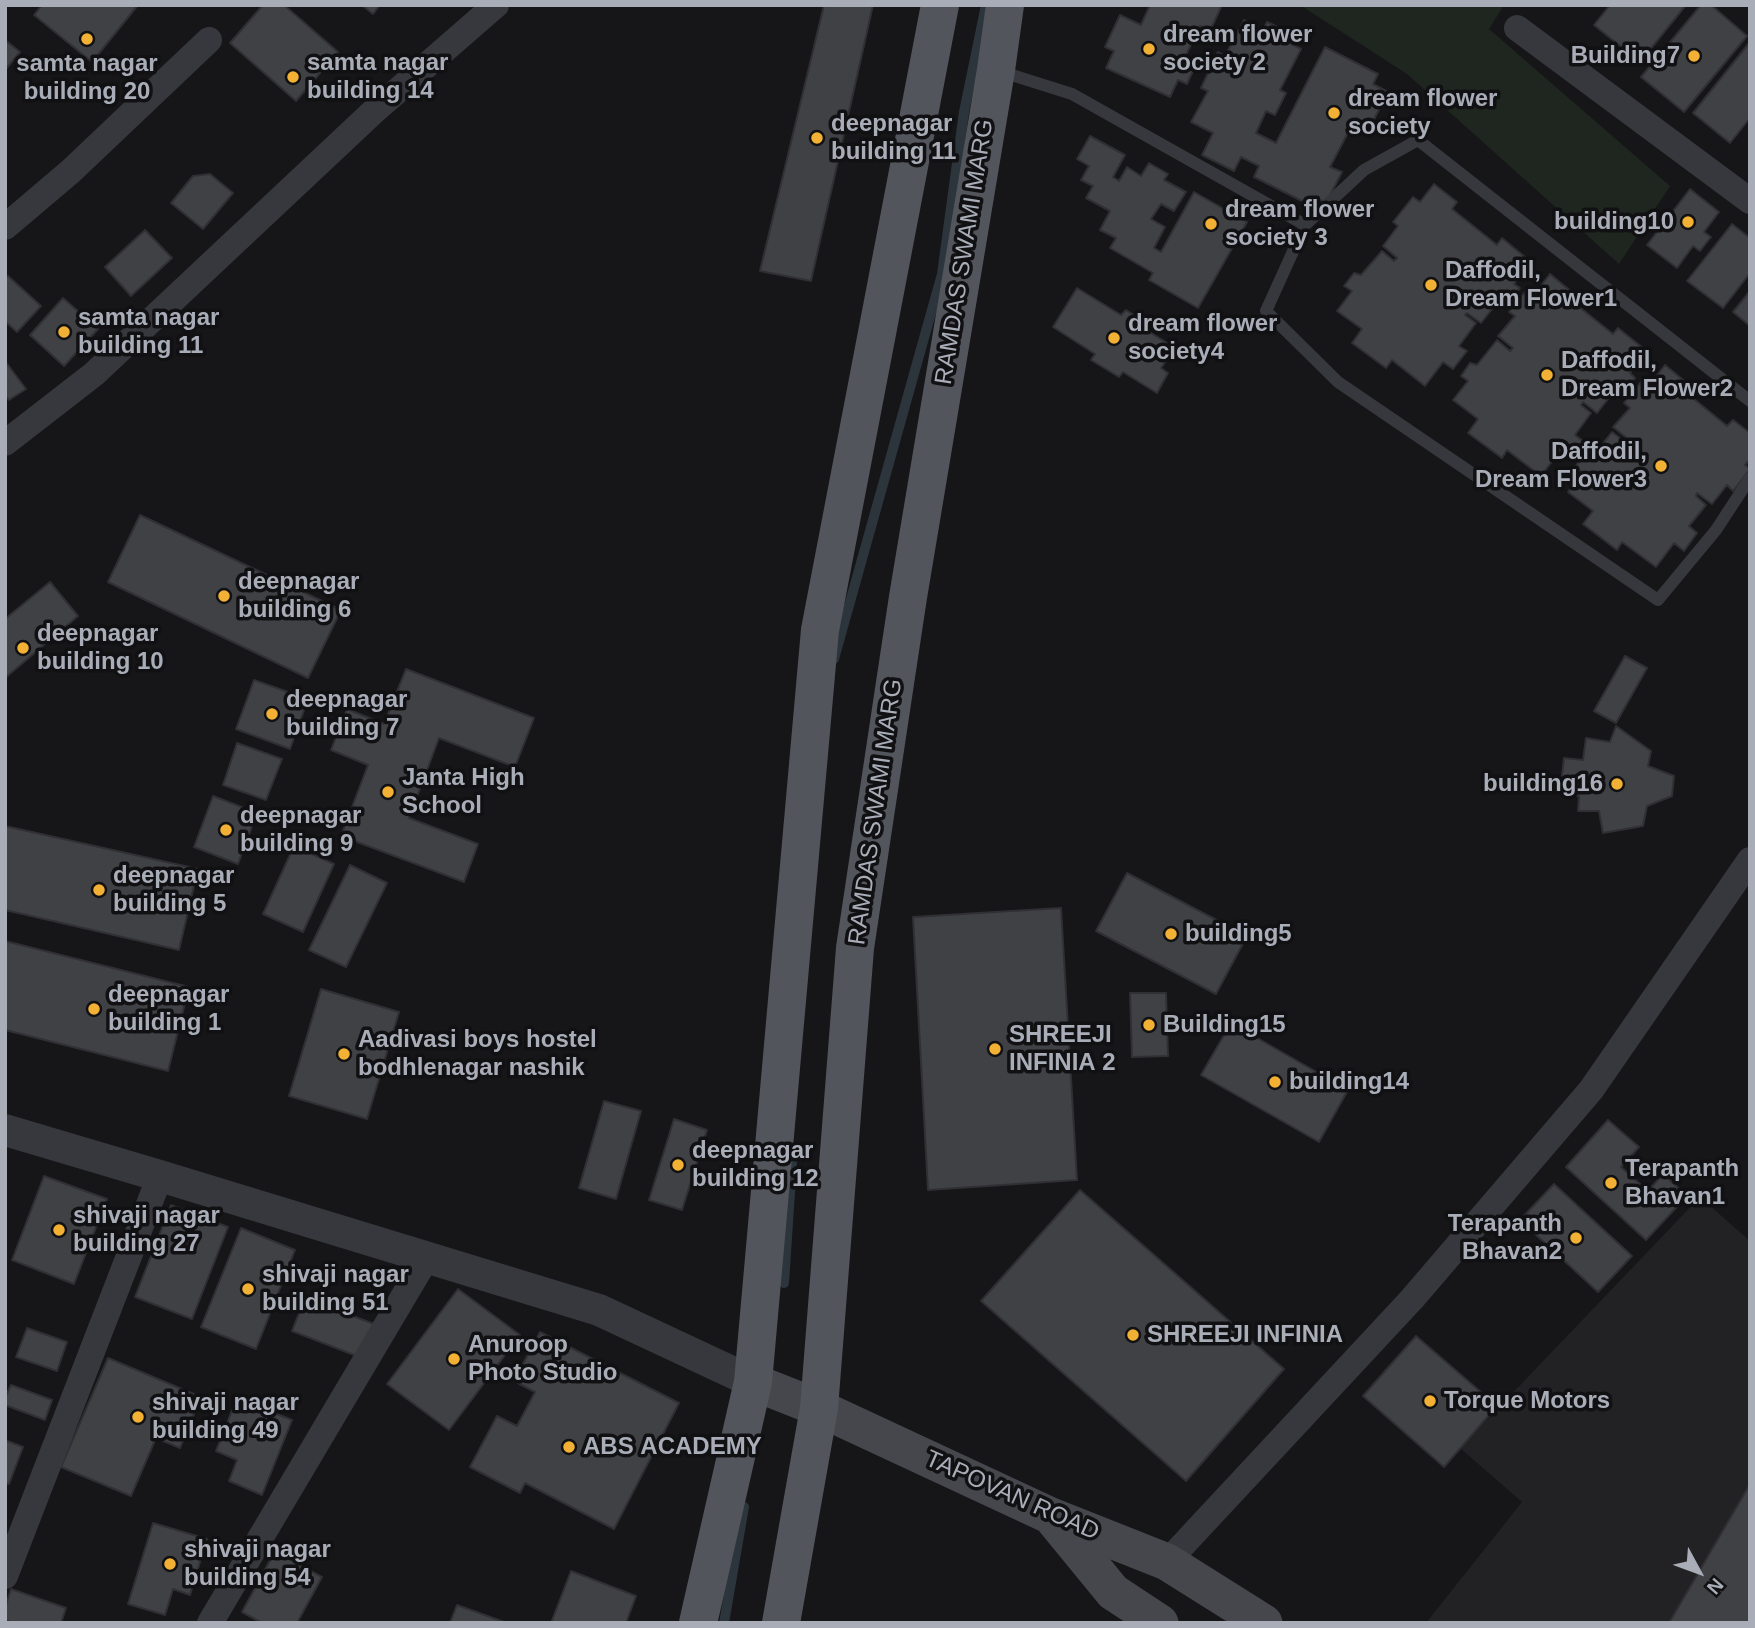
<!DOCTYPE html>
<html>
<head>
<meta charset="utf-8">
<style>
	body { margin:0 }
	#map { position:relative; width:1755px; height:1628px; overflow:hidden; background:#161618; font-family:Arial,sans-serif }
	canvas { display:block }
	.frame { position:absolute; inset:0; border:7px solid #a8adb8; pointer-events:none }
	.north { position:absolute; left:1664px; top:1537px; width:70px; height:70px; -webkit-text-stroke:5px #111113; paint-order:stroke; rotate:131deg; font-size:19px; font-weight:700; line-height:28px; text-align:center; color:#a8adb8 }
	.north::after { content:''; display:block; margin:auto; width:24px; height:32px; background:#a8adb8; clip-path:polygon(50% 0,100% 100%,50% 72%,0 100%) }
</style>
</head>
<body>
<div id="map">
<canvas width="1755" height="1628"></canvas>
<div class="frame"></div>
<div class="north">N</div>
</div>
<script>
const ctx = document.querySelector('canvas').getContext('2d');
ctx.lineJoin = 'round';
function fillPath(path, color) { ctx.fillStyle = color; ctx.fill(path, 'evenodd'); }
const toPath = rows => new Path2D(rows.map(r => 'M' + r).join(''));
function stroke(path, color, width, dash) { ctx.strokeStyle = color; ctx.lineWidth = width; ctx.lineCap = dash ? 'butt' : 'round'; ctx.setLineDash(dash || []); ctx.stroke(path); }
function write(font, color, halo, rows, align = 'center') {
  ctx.font = font + ' Arial,sans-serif'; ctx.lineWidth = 7; ctx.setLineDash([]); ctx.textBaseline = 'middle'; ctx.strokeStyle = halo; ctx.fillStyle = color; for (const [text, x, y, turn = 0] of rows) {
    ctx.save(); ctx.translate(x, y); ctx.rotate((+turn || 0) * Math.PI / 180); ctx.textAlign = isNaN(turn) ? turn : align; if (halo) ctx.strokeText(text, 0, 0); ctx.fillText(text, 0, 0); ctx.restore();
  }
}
fillPath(toPath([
	[1700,1197,1750,1241,1750,1623,1426,1623,1522,1502,1460,1448]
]), '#222225');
fillPath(toPath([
	[1300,5,1504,5,1489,29,1670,186,1619,264,1407,74]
]), '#1e261f');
stroke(toPath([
	[834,659,942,274,964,112,986,5],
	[784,1283,792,1162],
	[724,1623,744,1507]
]), '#2c353c', 10);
const building = toPath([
	[42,5,138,5,92,62,34,15,42,5],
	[263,5,284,5,338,52,296,101,230,43,263,5],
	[362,5,380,5,373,14,362,5],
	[824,5,873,5,811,281,760,271,824,5],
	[1150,5,1222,5,1210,31,1200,26,1184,59,1196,64,1187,84,1178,80,1170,97,1106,68,1114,51,1105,47,1120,15,1141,25,1150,5],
	[1610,5,1686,5,1640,62,1594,25,1610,5],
	[1701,5,1711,5,1747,36,1684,112,1641,77,1701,5],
	[1244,20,1263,30,1267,22,1288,32,1284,40,1301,49,1280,90,1286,93,1275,115,1266,111,1256,133,1276,143,1325,47,1378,74,1373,84,1388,92,1368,131,1353,123,1330,167,1342,172,1326,203,1316,198,1312,206,1254,177,1259,166,1241,157,1234,171,1202,155,1213,133,1191,122,1208,91,1201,88,1218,52,1225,56,1244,20],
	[5,40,20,52,5,70,5,40],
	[1750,42,1750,118,1730,143,1693,113,1750,42],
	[1090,136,1125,155,1113,177,1119,181,1127,167,1141,176,1149,163,1168,174,1164,180,1186,192,1174,211,1161,204,1151,219,1165,227,1154,248,1161,252,1194,192,1247,222,1198,308,1149,280,1153,273,1110,248,1116,238,1100,230,1110,211,1086,198,1093,186,1081,180,1089,166,1077,159,1090,136],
	[210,174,233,193,203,229,171,203,193,176,210,174],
	[1434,184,1457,202,1452,209,1497,245,1502,238,1531,262,1514,284,1520,288,1502,309,1496,304,1481,323,1467,313,1465,315,1476,323,1459,346,1467,351,1453,369,1443,362,1425,386,1392,360,1386,368,1352,343,1362,329,1337,311,1352,291,1344,286,1354,273,1361,275,1382,251,1394,261,1397,258,1383,246,1398,226,1393,222,1413,197,1420,202,1434,184],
	[1690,189,1719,212,1704,232,1711,237,1700,251,1693,246,1677,268,1647,245,1690,189],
	[1732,224,1750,238,1750,273,1723,308,1687,281,1732,224],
	[145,230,172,258,131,296,105,267,145,230],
	[1550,274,1573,293,1568,298,1613,334,1618,328,1648,352,1630,373,1635,378,1618,399,1612,394,1597,413,1583,402,1581,405,1591,413,1575,435,1583,441,1569,459,1559,452,1541,476,1507,450,1502,458,1468,433,1478,419,1453,400,1468,381,1461,376,1470,363,1477,365,1497,340,1510,351,1513,348,1498,336,1515,316,1509,312,1529,287,1536,292,1550,274],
	[8,276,41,306,17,332,5,321,5,278,8,276],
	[1077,288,1121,315,1126,310,1143,321,1140,326,1175,348,1161,368,1168,373,1157,393,1123,372,1119,377,1091,360,1095,354,1053,327,1077,288],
	[1750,291,1750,326,1733,312,1750,291],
	[63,298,98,329,64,366,30,335,63,298],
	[5,361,26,389,9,400,5,395,5,361],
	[1665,365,1688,384,1683,390,1727,426,1733,420,1750,433,1750,459,1745,465,1750,469,1733,491,1727,485,1712,504,1697,493,1696,496,1706,505,1689,526,1697,533,1684,551,1674,543,1656,567,1622,542,1617,550,1583,524,1593,511,1568,492,1582,472,1575,467,1585,454,1592,457,1612,432,1625,442,1628,439,1613,427,1630,408,1624,403,1644,378,1651,383,1665,365],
	[140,515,341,610,308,678,108,582,140,515],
	[50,582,78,616,5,678,5,619,50,582],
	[1625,656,1647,668,1616,723,1594,711,1625,656],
	[406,669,534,718,515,767,439,738,409,818,478,844,464,882,341,836,368,765,331,750,347,709,384,724,406,669],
	[254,680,308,699,290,749,236,729,254,680],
	[1616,726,1651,751,1648,766,1674,776,1672,796,1647,806,1643,826,1603,833,1599,811,1578,811,1579,796,1560,793,1564,758,1583,760,1586,738,1610,742,1616,726],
	[237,743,282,759,266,800,223,785,237,743],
	[213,796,257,813,238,864,194,847,213,796],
	[5,826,198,869,179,950,5,910,5,826],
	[294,846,334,864,303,932,263,914,294,846],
	[350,865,387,883,346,967,309,950,350,865],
	[1127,873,1247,936,1216,994,1096,931,1127,873],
	[1061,908,1077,1180,928,1190,913,917,1061,908],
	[5,941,189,987,168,1071,5,1030,5,941],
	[321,989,399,1012,367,1119,289,1096,321,989],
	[1130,993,1166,993,1168,1056,1132,1057,1130,993],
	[1231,1023,1348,1090,1319,1142,1201,1075,1231,1023],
	[604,1101,641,1111,616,1199,579,1188,604,1101],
	[674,1119,707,1130,682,1210,649,1200,674,1119],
	[1608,1120,1639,1147,1621,1167,1648,1191,1663,1174,1687,1196,1646,1240,1566,1167,1608,1120],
	[44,1176,107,1199,74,1284,12,1260,44,1176],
	[1554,1184,1632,1256,1598,1292,1520,1220,1554,1184],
	[1080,1190,1284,1369,1186,1481,981,1301,1080,1190],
	[171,1205,228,1227,192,1319,135,1297,171,1205],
	[241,1228,295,1250,256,1349,201,1327,241,1228],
	[458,1289,520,1335,449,1430,387,1384,458,1289],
	[305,1298,374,1324,362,1358,292,1331,305,1298],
	[27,1328,67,1342,57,1371,16,1357,27,1328],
	[540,1332,679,1403,614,1529,525,1483,520,1493,470,1467,497,1416,517,1426,535,1392,514,1381,540,1332],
	[1416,1336,1497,1406,1444,1467,1363,1396,1416,1336],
	[108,1358,201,1397,180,1448,156,1438,131,1496,61,1467,108,1358],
	[11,1385,52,1400,45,1420,5,1405,5,1398,11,1385],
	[237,1398,292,1420,262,1495,229,1481,237,1460,216,1451,237,1398],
	[5,1440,23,1447,9,1484,5,1483,5,1440],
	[1750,1484,1750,1623,1669,1623,1750,1484],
	[153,1523,207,1539,190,1595,173,1589,165,1615,128,1604,153,1523],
	[275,1551,322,1577,297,1623,262,1623,242,1612,275,1551],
	[571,1571,636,1596,626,1623,551,1623,571,1571],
	[11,1589,66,1608,61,1623,12,1623,5,1620,5,1608,11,1589],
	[457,1605,507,1623,450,1623,457,1605]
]);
fillPath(building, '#404145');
stroke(building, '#303034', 2);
stroke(toPath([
	[999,71,1072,94,1305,225],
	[1750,401,1418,140,1364,170,1305,225,1266,311,1338,382,1658,600,1716,530,1750,478]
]), '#37383d', 12);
stroke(toPath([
	[1517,28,1750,201],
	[5,227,71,171,209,40],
	[5,443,94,374,373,112,496,5],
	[1167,1562,1412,1299,1591,1090,1750,860],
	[5,1576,160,1176],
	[210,1623,427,1257]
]), '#37383d', 26);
stroke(toPath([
	[5,1130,160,1176,599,1310,753,1382]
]), '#37383d', 32);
stroke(toPath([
	[753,1382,819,1408,1051,1516,1167,1562,1264,1623],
	[1054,1520,1113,1592,1160,1623]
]), '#45474d', 37);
stroke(toPath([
	[698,1623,753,1382,820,630,940,5],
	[781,1623,819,1408,855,948,908,597,996,70,1005,5]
]), '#53555c', 38);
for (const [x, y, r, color] of [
	[87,39,7,"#f2b134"],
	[1149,49,7,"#f2b134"],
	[1694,56,7,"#f2b134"],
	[293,77,7,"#f2b134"],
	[1334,113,7,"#f2b134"],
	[817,138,7,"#f2b134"],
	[1688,222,7,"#f2b134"],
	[1211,224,7,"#f2b134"],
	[1431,285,7,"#f2b134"],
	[64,332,7,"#f2b134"],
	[1114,338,7,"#f2b134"],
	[1547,375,7,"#f2b134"],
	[1661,466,7,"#f2b134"],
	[224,596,7,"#f2b134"],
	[23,648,7,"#f2b134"],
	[272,714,7,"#f2b134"],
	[1617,784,7,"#f2b134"],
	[388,792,7,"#f2b134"],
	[226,830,7,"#f2b134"],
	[99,890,7,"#f2b134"],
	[1171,934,7,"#f2b134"],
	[94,1009,7,"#f2b134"],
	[1149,1025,7,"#f2b134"],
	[995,1049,7,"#f2b134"],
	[344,1054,7,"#f2b134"],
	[1275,1082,7,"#f2b134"],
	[678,1165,7,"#f2b134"],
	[1611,1183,7,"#f2b134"],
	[59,1230,7,"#f2b134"],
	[1576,1238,7,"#f2b134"],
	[248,1289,7,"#f2b134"],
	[1133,1335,7,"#f2b134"],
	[454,1359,7,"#f2b134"],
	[1430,1401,7,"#f2b134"],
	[138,1417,7,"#f2b134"],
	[569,1447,7,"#f2b134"],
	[170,1564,7,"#f2b134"]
]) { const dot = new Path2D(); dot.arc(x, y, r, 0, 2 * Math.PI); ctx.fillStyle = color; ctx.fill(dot); stroke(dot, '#111113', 2.5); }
write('bold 24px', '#a8adb8', '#111113', [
	["dream flower",1163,35],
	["society 2",1163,63],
	["Building7",1680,56,"right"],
	["samta nagar",307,63],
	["building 14",307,91],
	["samta nagar",87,64,"center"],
	["building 20",87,92,"center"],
	["dream flower",1348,99],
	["society",1348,127],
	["deepnagar",831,124],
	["building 11",831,152],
	["dream flower",1225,210],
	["society 3",1225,238],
	["building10",1674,222,"right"],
	["Daffodil,",1445,271],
	["Dream Flower1",1445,299],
	["samta nagar",78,318],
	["building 11",78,346],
	["dream flower",1128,324],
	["society4",1128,352],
	["Daffodil,",1561,361],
	["Dream Flower2",1561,389],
	["Daffodil,",1647,452,"right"],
	["Dream Flower3",1647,480,"right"],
	["deepnagar",238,582],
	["building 6",238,610],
	["deepnagar",37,634],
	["building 10",37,662],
	["deepnagar",286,700],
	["building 7",286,728],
	["Janta High",402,778],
	["School",402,806],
	["building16",1603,784,"right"],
	["deepnagar",240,816],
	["building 9",240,844],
	["deepnagar",113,876],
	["building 5",113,904],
	["building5",1185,934],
	["deepnagar",108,995],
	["building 1",108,1023],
	["Building15",1163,1025],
	["SHREEJI",1009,1035],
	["INFINIA 2",1009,1063],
	["Aadivasi boys hostel",358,1040],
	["bodhlenagar nashik",358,1068],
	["building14",1289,1082],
	["deepnagar",692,1151],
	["building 12",692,1179],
	["Terapanth",1625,1169],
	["Bhavan1",1625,1197],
	["shivaji nagar",73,1216],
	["building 27",73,1244],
	["Terapanth",1562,1224,"right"],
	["Bhavan2",1562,1252,"right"],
	["shivaji nagar",262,1275],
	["building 51",262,1303],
	["SHREEJI INFINIA",1147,1335],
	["Anuroop",468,1345],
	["Photo Studio",468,1373],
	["Torque Motors",1444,1401],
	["shivaji nagar",152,1403],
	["building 49",152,1431],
	["ABS ACADEMY",583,1447],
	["shivaji nagar",184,1550],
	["building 54",184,1578]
], 'left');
write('24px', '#a8adb8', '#111113', [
	["RAMDAS SWAMI MARG",965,252,-81],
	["RAMDAS SWAMI MARG",876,812,-82],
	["TAPOVAN ROAD",1012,1496,24]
]);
</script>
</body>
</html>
